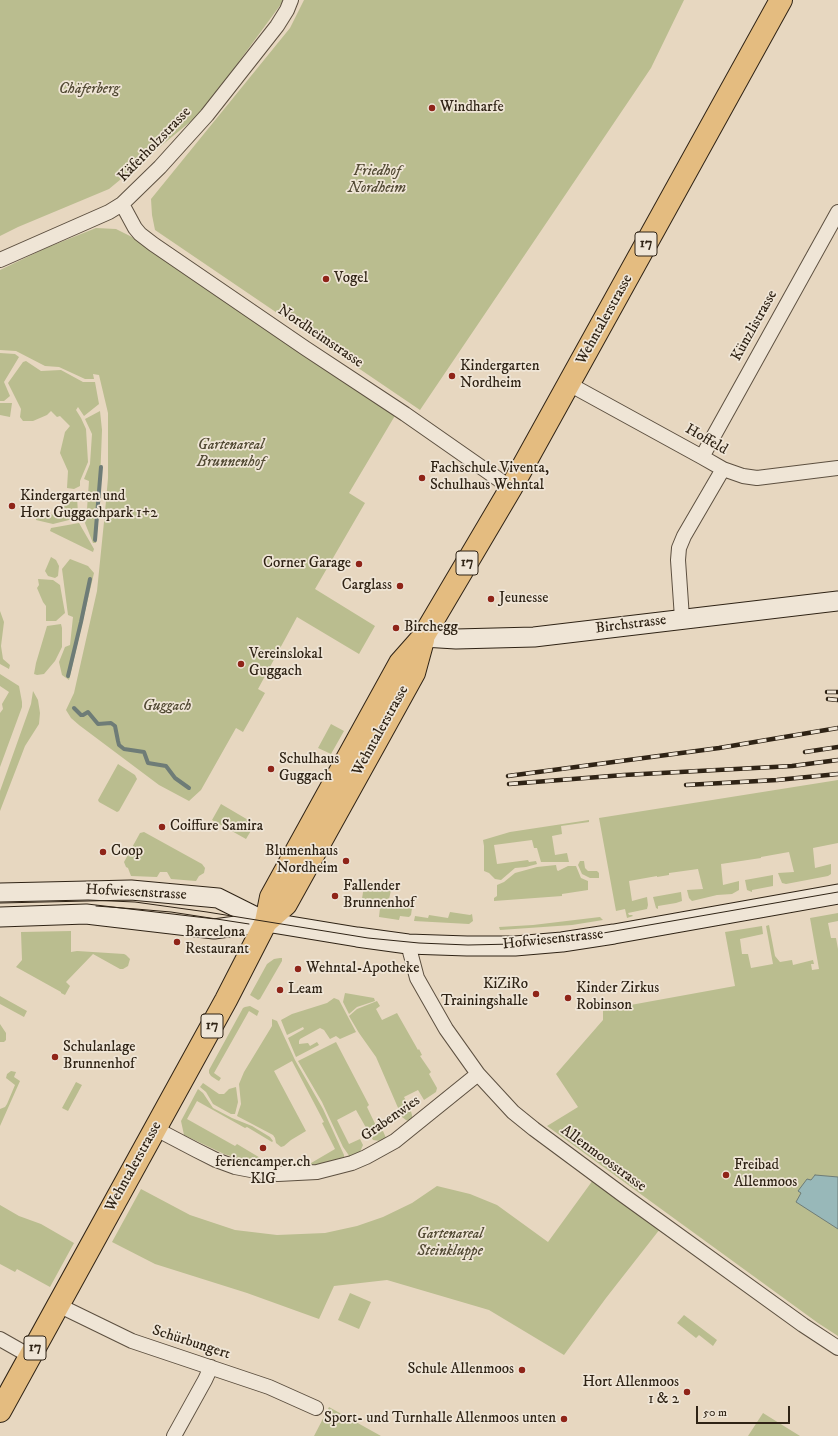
<!DOCTYPE html>
<html>
<head>
<meta charset="utf-8">
<style>
	body { margin:0 }
	#map { position:relative; width:838px; height:1436px; overflow:hidden; background:#e7d7c0; font-family:"IM FELL DW Pica",serif }
	canvas { display:block }
	.scale { position:absolute; left:696px; top:1406px; width:94px; height:18px; box-sizing:border-box; border:2px solid #2f2315; border-top:0; padding-left:5px; font-size:12px; line-height:14px; white-space:nowrap; color:#2f2315; -webkit-text-stroke:3px #efe5d6; paint-order:stroke }
</style>
</head>
<body>
<div id="map">
<canvas width="838" height="1436"></canvas>
<div class="scale">50 m</div>
</div>
<script>
const ctx = document.querySelector('canvas').getContext('2d');
ctx.lineJoin = 'round';
function fillPath(path, color) { ctx.fillStyle = color; ctx.fill(path, 'evenodd'); }
const toPath = rows => new Path2D(rows.map(r => 'M' + r).join(''));
function stroke(path, color, width, dash) { ctx.strokeStyle = color; ctx.lineWidth = width; ctx.lineCap = dash ? 'butt' : 'round'; ctx.setLineDash(dash || []); ctx.stroke(path); }
function write(font, color, halo, rows, align = 'center') {
  ctx.font = font + ' "IM FELL DW Pica",serif'; ctx.lineWidth = 3.5; ctx.setLineDash([]); ctx.textBaseline = 'middle'; ctx.strokeStyle = halo; ctx.fillStyle = color; for (const [text, x, y, turn = 0] of rows) {
    ctx.save(); ctx.translate(x, y); ctx.rotate((+turn || 0) * Math.PI / 180); ctx.textAlign = isNaN(turn) ? turn : align; if (halo) ctx.strokeText(text, 0, 0); ctx.fillText(text, 0, 0); ctx.restore();
  }
}
fillPath(toPath([
	[0,0,284,0,202,112,109,189,18,227,0,236],
	[304,0,684,0,651,68,420,410,155,230,152,215,151,199,290,28],
	[96,228,116,229,136,239,396,414,349,493,365,503,315,589,375,626,359,654,297,617,258,689,265,693,243,732,236,728,201,790,189,801,159,785,79,725,71,718,66,710,74,693,97,591,105,512,108,478,108,413,99,375,93,374,94,379,85,379,59,367,45,366,16,351,0,350,0,270,46,248],
	[0,353,15,354,19,357,4,382,10,396,4,401,0,401],
	[26,361,41,371,61,370,83,382,95,382,99,404,84,416,78,407,76,410,81,418,86,429,88,462,80,481,80,486,74,489,67,488,68,471,60,453,65,432,70,426,60,416,57,417,51,411,47,415,33,421,23,421,20,417,21,409,8,383,23,362],
	[0,403,12,403,10,417,0,415],
	[100,411,102,430,99,507,85,516,82,515,82,510,87,509,89,481,84,479,90,464,92,434,85,419],
	[66,493,77,497,78,513,77,518,53,524,36,520,36,514,63,515],
	[99,512,96,543,93,543,85,523,86,519],
	[79,523,94,549,93,552,50,531,51,528],
	[51,557,56,560,59,566,58,576,55,578,48,576,45,571],
	[70,559,88,566,94,573,69,680,62,675,59,662,65,647,70,645,73,617,68,615,62,569],
	[38,579,53,580,60,585,65,613,56,621,46,621,46,606,43,602,37,588,39,585],
	[0,611,4,622,1,646,3,659,10,665,9,669,0,664],
	[61,624,62,628,62,647,55,661,44,674,37,675,34,674,36,663,47,626],
	[0,674,19,686,22,702,22,707,0,767,0,713,3,709,2,704,9,692,0,686],
	[33,691,38,700,40,713,39,724,25,746,0,811,0,791,31,704],
	[331,724,344,731,331,754,318,748],
	[118,764,135,775,137,779,119,811,117,812,99,802,98,800],
	[838,780,838,843,813,848,815,868,831,864,831,874,828,876,786,884,782,883,778,873,794,872,789,852,761,857,761,858,721,864,723,885,739,881,739,890,732,894,717,895,692,901,689,898,687,890,703,889,698,869,669,873,669,875,657,877,657,876,629,881,632,901,647,897,648,905,647,909,628,913,629,915,632,915,633,916,627,918,625,909,616,911,599,818],
	[221,804,255,824,246,839,212,820],
	[589,820,589,822,561,826,562,834,552,836,555,855,567,853,569,862,541,862,537,848,534,848,532,840,494,845,497,864,528,860,529,862,536,861,537,864,526,867,515,868,501,880,495,879,489,873,484,871,484,846,483,840,510,832],
	[144,832,202,864,205,868,204,873,199,876,196,881,171,879,167,872,160,872,157,877,131,876,128,868,126,867,124,862,140,833],
	[580,861,584,861,585,868,588,871,597,871,599,873,599,878,590,878,582,874,578,865],
	[556,865,557,870,558,871,568,866,576,866,581,878,588,881,588,890,562,894,562,896,494,901,494,898,497,896,497,885,504,882,515,873,537,867],
	[773,875,773,886,752,890,752,892,747,890,745,880],
	[364,886,391,890,388,904,412,908,411,915,409,917,400,916,399,920,379,917,380,908,361,905],
	[681,892,682,901,676,903,658,906,658,909,656,908,653,897],
	[450,912,470,915,472,914,473,921,469,924,414,921,415,916,428,918,429,915,448,918],
	[838,913,838,921,828,923,831,938,836,938,838,949,838,1336,818,1323,547,1126,578,1107,556,1074,603,1020,603,1010,735,986,725,932,762,926,763,934,740,939,742,954,748,954,751,968,773,964,766,926,769,925,775,956,780,962,792,960,793,965,813,960,814,964,811,964,812,970,819,969,810,918],
	[600,917,603,920,572,925,500,930,499,927,533,925],
	[71,931,71,952,77,951,124,954,126,955,130,959,128,966,123,969,120,969,93,954,66,982,70,986,65,995,61,993,61,992,16,967,22,960,21,932],
	[280,958,282,958,282,961,260,999,258,1000,250,995,267,964,274,959],
	[345,993,374,998,375,1001,357,1007,349,1014,343,1002],
	[0,996,27,1011,24,1017,0,1004],
	[334,998,339,1000,356,1032,340,1039,336,1036,330,1039,324,1030,320,1028,300,1039,299,1041,299,1044,308,1043,310,1046,317,1042,319,1045,296,1057,288,1038,304,1029,303,1027,287,1035,281,1020,292,1014,327,1003],
	[377,1001,380,1006,376,1009,382,1020,397,1013,418,1050,419,1049,422,1055,420,1056,431,1072,429,1074,437,1088,436,1092,424,1100,418,1090,404,1097,410,1108,412,1115,412,1118,408,1121,406,1120,402,1117,376,1057,359,1033,349,1016,357,1009],
	[250,1006,259,1011,257,1016,249,1011,214,1073,221,1078,219,1081,217,1080,211,1076,209,1073,209,1070,243,1008,245,1007],
	[272,1019,277,1021,295,1060,323,1109,344,1155,344,1157,325,1163,306,1166,335,1149,322,1123,324,1122,292,1061,274,1071,306,1131,291,1140,284,1146,281,1147,276,1143,275,1138,273,1135,237,1116,241,1104,239,1084,244,1072,272,1026],
	[0,1024,6,1033,6,1040,4,1042,0,1042],
	[336,1042,369,1105,367,1107,379,1132,383,1131,386,1138,380,1141,373,1140,356,1110,337,1120,349,1144,360,1139,363,1145,360,1152,350,1157,343,1147,322,1102,298,1061],
	[11,1071,16,1072,14,1077,20,1081,0,1126,0,1109,5,1107,7,1104,15,1085,6,1078,7,1074],
	[76,1082,82,1085,68,1111,62,1108],
	[203,1083,219,1094,224,1094,229,1089,236,1087,238,1102,235,1114,231,1114,213,1104,206,1092,200,1087],
	[198,1089,203,1093,213,1108,232,1118,252,1126,270,1137,273,1141,272,1142,247,1127,245,1128,197,1101,187,1119,235,1146,237,1144,262,1159,270,1165,249,1162,224,1154,184,1135,181,1121],
	[593,1180,660,1229,606,1298,564,1355,489,1310,387,1280,334,1286,319,1319,247,1293,155,1264,112,1242,141,1189,190,1215,235,1230,277,1235,325,1233,357,1226,383,1217,412,1203,437,1186,470,1194,497,1205,548,1242],
	[0,1205,19,1216,41,1224,74,1243,50,1287,17,1269,15,1272,0,1264],
	[350,1293,371,1302,359,1329,338,1320],
	[684,1315,717,1340,713,1346,699,1335,696,1338,677,1323],
	[329,1407,381,1436,314,1436],
	[763,1413,800,1436,748,1436]
]), '#babd8f');
const water = toPath([
	[815,1175,838,1177,838,1229,796,1202,801,1193,798,1191,807,1179,811,1180,815,1175]
]);
fillPath(water, '#98b8b9');
stroke(water, '#6e7c77', 1);
stroke(toPath([
	[95,540,101,467],
	[68,676,81,622,90,579],
	[74,708,81,715,83,715,88,712,98,724,111,723,115,726,118,741,119,745,124,749,144,752,148,763,166,766,175,778,189,788]
]), '#6e7c77', 4);
const street = toPath([
	[122,204,135,228,140,234,153,244,305,348,405,414,511,488],
	[0,260,109,212,122,204,160,167,207,115,277,26,287,10,291,0],
	[569,384,702,457,723,469,743,476,757,478,838,468],
	[702,457,838,212],
	[682,618,678,560,679,548,684,536,723,469],
	[408,944,417,978,446,1029,478,1074,513,1112,534,1129,623,1195,803,1325,838,1348],
	[156,1129,196,1150,216,1160,235,1167,256,1171,278,1174,317,1172,352,1163,366,1157,395,1141,478,1074],
	[58,1305,132,1341,269,1387,316,1408],
	[0,1339,30,1356],
	[174,1436,205,1380,211,1367]
]);
const secondary = toPath([
	[423,637,456,639,534,637,838,601],
	[0,893,131,890,218,898,266,922],
	[0,917,86,914,214,929,266,922,357,937,408,944,467,946,515,946,562,942,614,934,838,894]
]);
const primary = toPath([
	[266,922,286,904,377,740,414,673,423,640],
	[0,1411,226,1000,266,922,271,897,400,663,423,637,511,488,781,0]
]);
stroke(street, '#5d5040', 16);
stroke(secondary, '#2f2315', 21);
stroke(primary, '#2f2315', 24);
stroke(street, '#efe5d6', 14);
stroke(secondary, '#efe5d6', 19);
stroke(primary, '#e4bc80', 22);
stroke(toPath([
	[0,902,88,900,135,902,207,912,368,938,419,943,468,945,514,944,569,939,838,892],
	[96,906,136,909,171,912,249,924]
]), '#2f2315', 1);
const rail = toPath([
	[827,692,838,692],
	[828,699,838,700],
	[805,752,838,747],
	[508,776,719,748,838,728],
	[509,784,624,775,792,766,838,760],
	[686,785,777,780,838,774]
]);
stroke(rail, '#2f2315', 4.5);
stroke(rail, '#efe5d6', 3, [9]);
for (const [x, y, r, color] of [
	[432,108,4,"#8f2418"],
	[326,279,4,"#8f2418"],
	[452,376,4,"#8f2418"],
	[422,478,4,"#8f2418"],
	[12,506,4,"#8f2418"],
	[359,564,4,"#8f2418"],
	[400,586,4,"#8f2418"],
	[491,599,4,"#8f2418"],
	[396,628,4,"#8f2418"],
	[241,664,4,"#8f2418"],
	[271,769,4,"#8f2418"],
	[162,827,4,"#8f2418"],
	[103,852,4,"#8f2418"],
	[346,861,4,"#8f2418"],
	[335,896,4,"#8f2418"],
	[177,942,4,"#8f2418"],
	[298,969,4,"#8f2418"],
	[280,990,4,"#8f2418"],
	[536,994,4,"#8f2418"],
	[568,998,4,"#8f2418"],
	[55,1057,4,"#8f2418"],
	[263,1148,4,"#8f2418"],
	[726,1175,4,"#8f2418"],
	[522,1370,4,"#8f2418"],
	[687,1392,4,"#8f2418"],
	[564,1419,4,"#8f2418"]
]) { const dot = new Path2D(); dot.arc(x, y, r, 0, 2 * Math.PI); ctx.fillStyle = color; ctx.fill(dot); stroke(dot, '#efe5d6', 1.5); }
for (const [x, y, w] of [
	[646,244,22],
	[467,563,22],
	[212,1026,22],
	[35,1348,22]
]) { const box = new Path2D(); box.roundRect(x - w / 2, y - 12, w, 24, 3); ctx.fillStyle = '#efe5d6'; ctx.fill(box); stroke(box, '#2f2315', 1); }
write('bold 14px', '#2f2315', null, [
	["17",646,244],
	["17",467,563],
	["17",212,1026],
	["17",35,1348]
]);
write('italic 15px', '#524a34', '#efe5d6', [
	["Chäferberg",89,90],
	["Friedhof",377,172],
	["Nordheim",377,189],
	["Gartenareal",231,446],
	["Brunnenhof",231,463],
	["Guggach",167,707],
	["Gartenareal",450,1235],
	["Steinkluppe",450,1252]
]);
write('15px', '#2f2315', '#efe5d6', [
	["Windharfe",440,108],
	["Vogel",334,279],
	["Kindergarten",460,367],
	["Nordheim",460,384],
	["Fachschule Viventa,",430,469],
	["Schulhaus Wehntal",430,486],
	["Kindergarten und",20,497],
	["Hort Guggachpark 1+2",20,514],
	["Corner Garage",351,564,"right"],
	["Carglass",392,586,"right"],
	["Jeunesse",499,599],
	["Birchegg",404,628],
	["Vereinslokal",249,655],
	["Guggach",249,672],
	["Schulhaus",279,760],
	["Guggach",279,777],
	["Coiffure Samira",170,827],
	["Coop",111,852],
	["Blumenhaus",338,852,"right"],
	["Nordheim",338,869,"right"],
	["Fallender",343,887],
	["Brunnenhof",343,904],
	["Barcelona",185,933],
	["Restaurant",185,950],
	["Wehntal-Apotheke",306,969],
	["KiZiRo",528,985,"right"],
	["Trainingshalle",528,1002,"right"],
	["Kinder Zirkus",576,989],
	["Robinson",576,1006],
	["Leam",288,990],
	["Schulanlage",63,1048],
	["Brunnenhof",63,1065],
	["feriencamper.ch",263,1163,"center"],
	["KlG",263,1180,"center"],
	["Freibad",734,1166],
	["Allenmoos",734,1183],
	["Schule Allenmoos",514,1370,"right"],
	["Hort Allenmoos",679,1383,"right"],
	["1 & 2",679,1400,"right"],
	["Sport- und Turnhalle Allenmoos unten",556,1419,"right"]
], 'left');
write('15px', '#2f2315', '#efe5d6', [
	["Käferholzstrasse",155,145,-46],
	["Wehntalerstrasse",605,320,-61],
	["Künzlistrasse",755,326,-61],
	["Nordheimstrasse",320,337,34],
	["Hoffeld",706,440,30],
	["Birchstrasse",631,625,-7],
	["Wehntalerstrasse",381,731,-61],
	["Hofwiesenstrasse",136,893,3],
	["Hofwiesenstrasse",553,940,-6],
	["Grabenwies",391,1119,-35],
	["Allenmoosstrasse",603,1159,36],
	["Wehntalerstrasse",134,1167,-61],
	["Schürbungert",191,1343,18]
]);
</script>
</body>
</html>
